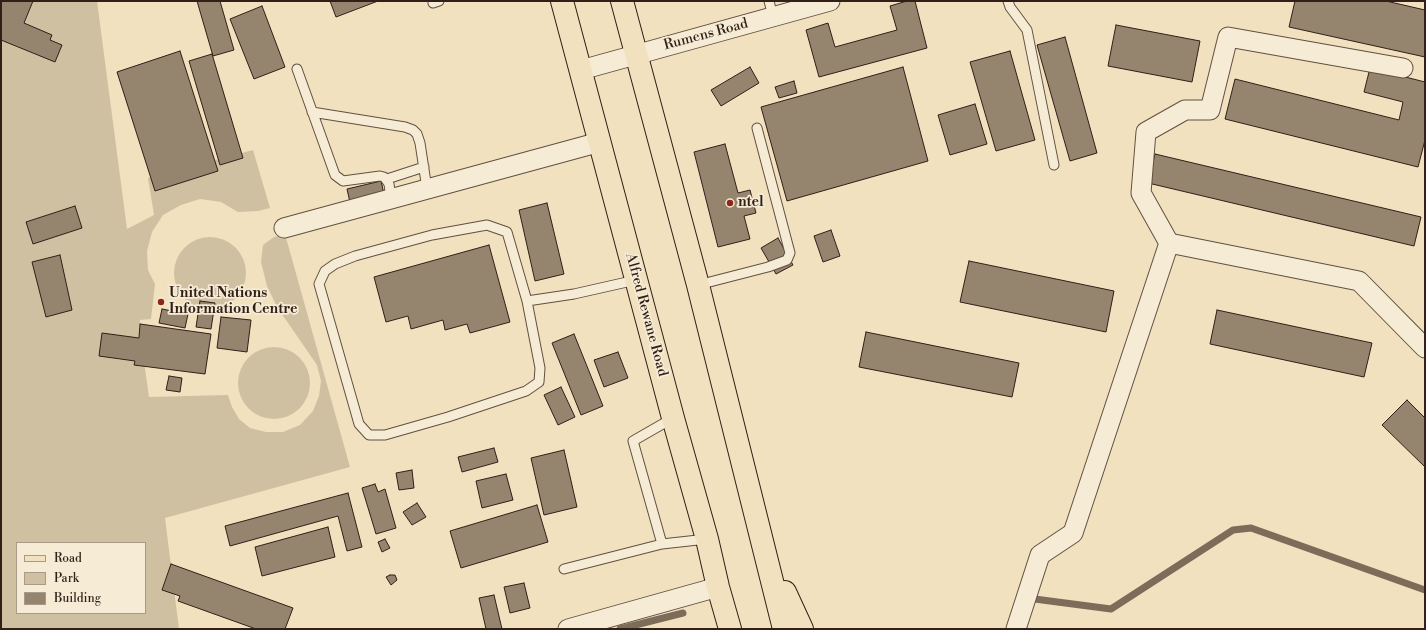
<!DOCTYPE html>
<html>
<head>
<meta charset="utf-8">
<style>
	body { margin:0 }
	#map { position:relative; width:1426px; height:630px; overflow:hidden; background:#f1e1be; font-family:"Libre Bodoni",serif }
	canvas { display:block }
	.frame { position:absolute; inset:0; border:2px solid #311f18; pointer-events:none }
	.legend { position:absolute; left:16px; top:542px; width:130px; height:72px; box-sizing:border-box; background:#f6ecd5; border:1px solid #a79a89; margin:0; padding:5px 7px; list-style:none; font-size:12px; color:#311f18 }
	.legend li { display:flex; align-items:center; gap:8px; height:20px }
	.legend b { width:20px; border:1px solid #a79a89 }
</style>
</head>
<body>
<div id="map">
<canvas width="1426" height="630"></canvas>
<div class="frame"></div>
<ul class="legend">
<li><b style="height:5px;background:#f1e1be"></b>Road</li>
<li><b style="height:11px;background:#d0c0a2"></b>Park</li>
<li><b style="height:11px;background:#95846e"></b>Building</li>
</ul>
</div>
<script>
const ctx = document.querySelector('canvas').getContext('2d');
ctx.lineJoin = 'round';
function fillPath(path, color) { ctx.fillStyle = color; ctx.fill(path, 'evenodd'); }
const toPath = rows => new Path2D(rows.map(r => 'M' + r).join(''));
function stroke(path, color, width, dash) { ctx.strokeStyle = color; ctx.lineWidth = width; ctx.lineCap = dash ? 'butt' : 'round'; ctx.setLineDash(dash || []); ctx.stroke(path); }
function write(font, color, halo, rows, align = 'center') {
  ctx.font = font + ' "Libre Bodoni",serif'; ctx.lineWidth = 3.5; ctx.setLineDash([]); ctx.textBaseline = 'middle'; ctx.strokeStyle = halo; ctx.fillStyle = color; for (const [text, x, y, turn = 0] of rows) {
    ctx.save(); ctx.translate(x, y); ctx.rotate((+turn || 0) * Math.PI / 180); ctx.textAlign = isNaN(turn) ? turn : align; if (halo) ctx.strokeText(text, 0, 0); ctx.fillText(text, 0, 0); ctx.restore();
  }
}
fillPath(toPath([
	[1,1,97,1,127,229,154,215,148,178,253,150,270,208,258,211,238,212,221,202,200,199,181,205,163,215,152,232,147,251,148,270,155,284,151,319,140,320,139,326,149,397,228,395,232,407,239,419,250,428,266,432,283,432,300,425,313,411,319,396,321,381,317,365,277,307,267,286,261,262,263,245,274,237,285,234,350,467,165,518,179,629,1,629],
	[17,543,145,543,145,613,17,613],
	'174 273a36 36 0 1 1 72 0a36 36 0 1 1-72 0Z',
	'238 383a36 36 0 1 1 72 0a36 36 0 1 1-72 0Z'
]), '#d0c0a2');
stroke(toPath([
	[1027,598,1111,609,1233,530,1251,528,1425,590],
	[620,629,683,613]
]), '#7d6c5a', 7);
const building = toPath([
	[1,1,33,1,24,23,52,35,50,40,62,45,55,62,1,40,1,1],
	[197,1,220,1,234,50,213,56,197,1],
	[330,1,378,1,336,17,330,1],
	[907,1,915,1,927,48,819,77,806,30,828,23,835,47,897,30,890,6,907,1],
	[1295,1,1386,1,1425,10,1425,57,1289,27,1295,1],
	[262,6,285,67,254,79,230,19,262,6],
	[1116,25,1200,41,1192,82,1108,66,1116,25],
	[1065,37,1097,153,1070,161,1037,45,1065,37],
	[180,51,218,171,155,191,117,72,180,51],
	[1010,51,1035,140,996,151,970,62,1010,51],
	[212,54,243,158,220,165,189,61,212,54],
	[750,67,759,83,721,106,711,90,750,67],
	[903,67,928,161,787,201,761,107,903,67],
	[1370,68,1425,82,1425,140,1418,167,1225,119,1235,79,1399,120,1403,102,1364,92,1370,68],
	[794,81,797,93,779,98,775,87,794,81],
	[975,104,987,144,950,155,938,115,975,104],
	[725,144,738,193,750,190,756,213,744,216,750,239,718,247,694,152,725,144],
	[1155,154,1421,217,1414,246,1148,183,1155,154],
	[381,181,385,198,351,207,347,189,381,181],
	[547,203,564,274,535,281,519,210,547,203],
	[75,206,82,228,33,244,26,222,75,206],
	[831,230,840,256,823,262,814,236,831,230],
	[778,238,793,265,776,274,761,248,778,238],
	[489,245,510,322,470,333,467,324,445,330,443,320,411,329,408,316,386,322,374,277,489,245],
	[60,255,72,310,46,317,32,262,60,255],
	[969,261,1114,291,1106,332,960,302,969,261],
	[200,301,215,303,211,329,196,327,200,301],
	[162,309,188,314,185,328,159,323,162,309],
	[1217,310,1372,343,1364,377,1210,344,1217,310],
	[221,317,251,320,247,352,217,348,221,317],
	[140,324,211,334,205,374,134,365,135,361,99,356,102,333,139,338,140,324],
	[866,332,1019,363,1012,397,859,367,866,332],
	[574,334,603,406,581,415,552,343,574,334],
	[618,352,628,378,604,387,594,360,618,352],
	[169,376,182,378,180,392,166,390,169,376],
	[561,387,575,417,558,425,544,395,561,387],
	[1407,400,1425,418,1425,467,1382,425,1407,400],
	[494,448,498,462,462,472,458,457,494,448],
	[564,450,577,507,544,515,531,458,564,450],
	[412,470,414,488,399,490,396,473,412,470],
	[506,474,513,500,482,508,476,481,506,474],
	[375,484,378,492,385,489,396,528,376,534,362,488,375,484],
	[348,493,362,547,347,551,338,516,230,546,225,526,348,493],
	[417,503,426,517,412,525,403,512,417,503],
	[537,505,548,542,461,568,450,531,537,505],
	[328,527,335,557,262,576,255,547,328,527],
	[385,539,390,548,382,552,378,542,385,539],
	[171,564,293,608,285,629,256,629,178,601,180,596,162,590,171,564],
	[390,575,395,575,397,580,391,585,386,577,390,575],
	[524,583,530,608,510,613,504,587,524,583],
	[494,595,502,629,486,629,479,598,494,595]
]);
fillPath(building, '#95846e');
stroke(building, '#311f18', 1);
const lane = toPath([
	[769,1,773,17],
	[1008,1,1010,7,1027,30,1054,165],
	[433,3,439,1],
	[297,69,335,175,343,181,380,176,384,177,389,184,391,198],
	[312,112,405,127,413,130,417,134,420,143,427,189],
	[387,179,424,167],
	[487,225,507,232,527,301,540,368,539,382,526,391,448,417,385,435,369,435,359,424,319,284,325,271,335,264,355,256,432,235,487,225],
	[698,285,768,267,787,260,790,253,757,128],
	[527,301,574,294,636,280],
	[662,544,633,441,673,418],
	[564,569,662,544,707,539]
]);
const street = toPath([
	[581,70,830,1],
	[284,228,600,142],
	[1169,243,1359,281,1425,348],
	[568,629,718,587],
	[1016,629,1040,555,1073,533,1169,243,1141,193,1146,132,1185,110,1210,110,1228,37,1403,68]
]);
const primary = toPath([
	[562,1,673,418,707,539,718,587,730,629],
	[622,1,698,285,784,629],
	[785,592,802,629]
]);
stroke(lane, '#615042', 11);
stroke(street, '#615042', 21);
stroke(primary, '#311f18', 24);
stroke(lane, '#f6ecd5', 9);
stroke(street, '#f6ecd5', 19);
stroke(primary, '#f1e1be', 22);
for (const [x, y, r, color] of [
	[730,203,4,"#8f2418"],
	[161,302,4,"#8f2418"]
]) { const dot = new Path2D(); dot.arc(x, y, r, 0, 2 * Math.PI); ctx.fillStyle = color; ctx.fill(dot); stroke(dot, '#f6ecd5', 1.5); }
write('14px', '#311f18', '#f6ecd5', [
	["Rumens Road",706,35,-15],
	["Alfred Rewane Road",646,315,75]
]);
write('bold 14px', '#311f18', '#f6ecd5', [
	["ntel",738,203],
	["United Nations",169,294],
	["Information Centre",169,310]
], 'left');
</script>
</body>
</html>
